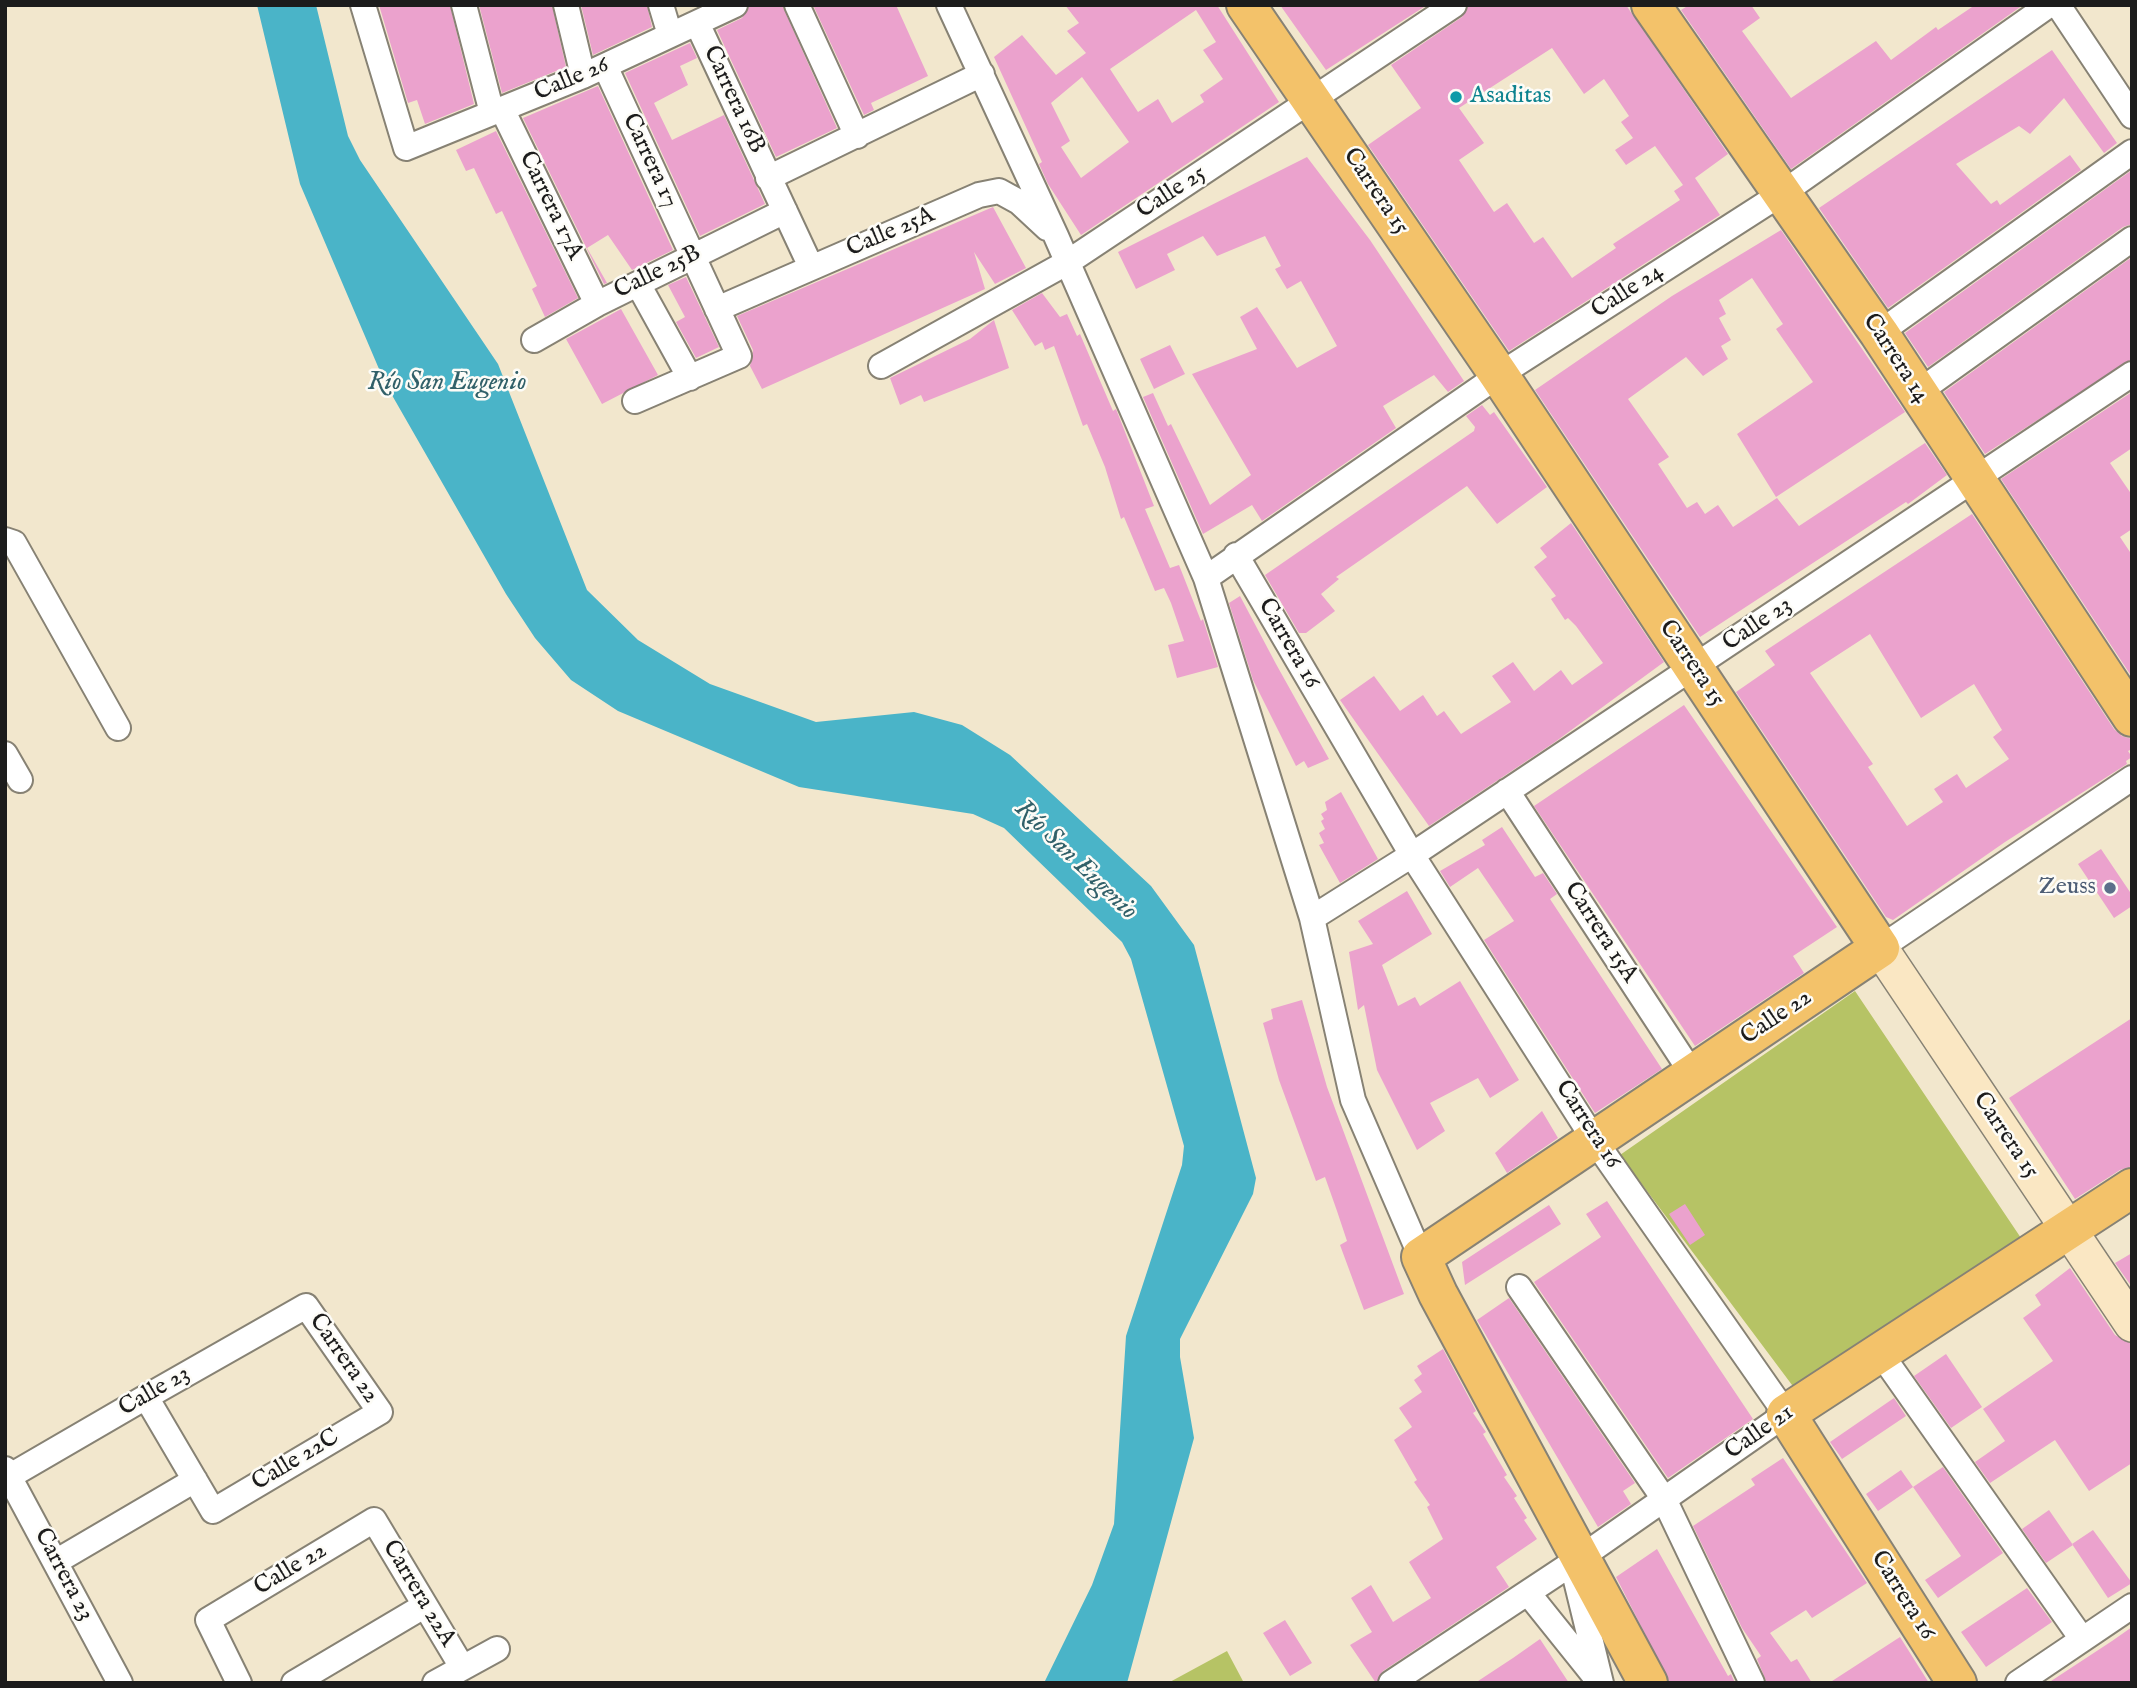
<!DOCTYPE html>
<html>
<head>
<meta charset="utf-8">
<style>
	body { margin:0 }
	#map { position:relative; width:2137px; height:1688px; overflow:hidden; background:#f2e7cd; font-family:"IM FELL English",serif }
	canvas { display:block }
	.frame { position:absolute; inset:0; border:7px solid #1c1c1c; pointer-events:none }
</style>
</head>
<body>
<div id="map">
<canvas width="2137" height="1688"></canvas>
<div class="frame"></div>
</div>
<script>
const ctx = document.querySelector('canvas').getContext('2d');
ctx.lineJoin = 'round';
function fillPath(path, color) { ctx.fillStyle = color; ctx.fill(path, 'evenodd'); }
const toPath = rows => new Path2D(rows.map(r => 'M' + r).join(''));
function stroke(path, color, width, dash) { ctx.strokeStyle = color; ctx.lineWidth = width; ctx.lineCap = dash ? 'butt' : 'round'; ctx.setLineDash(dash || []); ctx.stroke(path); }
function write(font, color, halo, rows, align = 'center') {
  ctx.font = font + ' "IM FELL English",serif'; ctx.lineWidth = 5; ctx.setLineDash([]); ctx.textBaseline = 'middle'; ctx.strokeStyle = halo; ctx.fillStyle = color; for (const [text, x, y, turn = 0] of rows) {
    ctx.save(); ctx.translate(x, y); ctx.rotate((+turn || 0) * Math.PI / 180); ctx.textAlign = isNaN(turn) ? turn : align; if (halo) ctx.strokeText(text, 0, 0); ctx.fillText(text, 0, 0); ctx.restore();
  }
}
fillPath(toPath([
	[1855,991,2021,1238,1798,1393,1620,1155],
	[1227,1651,1244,1683,1168,1683]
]), '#b6c365');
fillPath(toPath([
	[257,5,316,5,348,136,360,160,498,364,587,590,638,640,710,684,816,722,914,712,962,725,1010,755,1151,886,1194,945,1256,1178,1253,1194,1180,1339,1180,1357,1194,1438,1127,1683,1044,1683,1092,1585,1114,1524,1126,1336,1182,1165,1184,1146,1131,959,1122,942,1004,828,973,814,799,787,618,711,571,680,535,638,506,594,385,383,300,184]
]), '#4ab4c8');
fillPath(toPath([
	[379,5,450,5,474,104,425,124,417,100,408,103],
	[479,5,552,5,566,67,502,93],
	[581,5,647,5,652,27,593,55],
	[750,5,782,5,837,128,776,157,717,30,742,18],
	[813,5,896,5,928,76,871,103,874,110,864,115],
	[1065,5,1217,5,1279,102,1081,235,1048,184,1039,164,1042,162,994,57,1022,35,1056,75,1086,53,1067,31,1079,23],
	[1196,10,1216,42,1203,50,1223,79,1200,95,1204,102,1172,123,1158,99,1138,112,1110,69],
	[1082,77,1129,142,1081,178,1061,147,1070,141,1051,103],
	[1280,5,1427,5,1326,70],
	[1469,5,1626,5,1728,154,1695,178,1720,215,1509,351,1368,145,1421,108,1391,65,1462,17],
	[1552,48,1584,94,1604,79,1629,116,1621,122,1633,138,1615,150,1626,165,1655,146,1683,185,1674,191,1680,200,1613,244,1616,248,1572,278,1543,237,1534,243,1507,203,1494,212,1459,160,1484,143,1459,108],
	[1689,5,1751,5,1760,18,1742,31,1791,98,1876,41,1891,60,1936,27,1938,30,1975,5,2023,5,1791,169,1681,10],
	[690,43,697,58,680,66,688,85,654,103,672,140,724,115,765,204,700,236,625,73],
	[2052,50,2117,143,2104,153,2064,98,2030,134,2019,126,1956,164,1991,204,1997,200,2000,205,2070,155,2081,170,1888,308,1819,208],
	[598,86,673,250,632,270,608,235,587,248,607,283,604,284,523,118],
	[496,131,578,298,545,317,532,289,537,286,502,211,496,214,474,168,466,171,456,150],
	[1307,157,1370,240,1464,381,1448,392,1434,375,1383,406,1396,428,1262,521,1252,505,1203,534,1143,397,1153,393,1168,426,1171,424,1210,505,1251,475,1192,374,1257,349,1240,317,1257,307,1297,368,1337,346,1301,281,1287,289,1275,269,1281,266,1265,236,1217,256,1203,236,1167,254,1175,270,1136,289,1118,252],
	[2132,170,2132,224,2123,227,1928,367,1905,333],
	[993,207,1026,268,995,284,974,252,985,289,762,389,750,366,753,350,737,316],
	[1781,230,1905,412,1776,497,1737,434,1813,382,1776,329,1783,324,1752,278,1719,300,1726,314,1719,318,1731,340,1721,346,1728,359,1703,376,1686,357,1628,399,1669,457,1658,464,1687,508,1697,502,1705,514,1718,505,1733,527,1777,498,1799,526,1925,443,1947,475,1908,504,1906,502,1700,637,1535,390,1672,296],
	[2132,257,2132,359,1985,454,1944,392],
	[686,277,719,347,696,358,676,322,685,317,668,285],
	[1042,293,1060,317,1067,314,1077,336,1080,334,1113,411,1116,409,1154,506,1145,509,1170,568,1179,565,1201,621,1203,619,1218,667,1177,678,1168,645,1184,641,1171,603,1164,588,1155,591,1124,517,1121,519,1105,467,1087,424,1083,426,1054,346,1045,350,1042,342,1035,346,1012,310],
	[621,309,658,375,602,404,566,339],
	[994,320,1009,368,924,402,921,395,900,405,890,378,970,339],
	[1170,345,1185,374,1154,389,1140,359],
	[2132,392,2132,448,2110,463,2132,495,2132,529,2120,537,2132,555,2132,677,2001,479],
	[1482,405,1490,415,1494,412,1547,487,1497,524,1467,486,1336,577,1339,579,1321,594,1335,611,1306,633,1299,633,1265,575,1474,431,1475,427,1466,416],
	[1972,514,2114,729,2122,736,2132,739,2132,749,2128,751,2132,757,2126,761,2127,764,2005,842,1893,920,1886,917,1736,692,1775,665,1765,651],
	[1870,634,1921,718,1974,684,2002,730,1993,737,2009,759,1966,788,1957,774,1934,789,1943,802,1907,826,1868,767,1873,764,1810,673],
	[1571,523,1664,662,1555,742,1429,826,1340,700,1374,676,1400,711,1423,695,1437,716,1444,711,1461,734,1511,702,1492,676,1513,662,1534,691,1561,670,1572,685,1603,663,1576,626,1568,618,1565,620,1551,599,1556,596,1534,567,1547,557,1540,548],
	[1240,596,1276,664,1329,759,1308,768,1304,761,1296,766,1253,680,1229,603],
	[1684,705,1837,927,1793,956,1804,973,1695,1046,1534,806],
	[1341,792,1378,859,1340,883,1319,845,1324,843,1319,833,1325,829,1321,821,1324,819,1321,814,1327,810,1325,802],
	[1502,827,1535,877,1543,873,1557,894,1550,899,1662,1069,1595,1113,1484,940,1514,921,1478,868,1450,887,1440,871,1485,845,1482,840],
	[2101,849,2132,895,2132,906,2114,918,2078,864],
	[1407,891,1432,934,1382,965,1398,1006,1415,997,1420,1006,1460,981,1519,1080,1490,1098,1478,1078,1430,1103,1445,1131,1417,1150,1377,1070,1364,1005,1358,1010,1349,952,1373,944,1358,921],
	[1302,1000,1327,1087,1404,1294,1364,1310,1340,1245,1347,1241,1337,1211,1325,1177,1316,1181,1279,1080,1263,1023,1273,1019,1271,1009],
	[2132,1018,2132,1166,2120,1170,2075,1199,2009,1098],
	[1542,1111,1558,1138,1507,1173,1495,1153],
	[1607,1201,1753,1419,1668,1478,1534,1282,1601,1237,1586,1214],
	[1685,1204,1705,1235,1690,1245,1669,1214],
	[1549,1205,1561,1224,1465,1285,1462,1262],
	[2132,1253,2132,1287,2115,1263],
	[2070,1268,2115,1335,2132,1344,2132,1463,2089,1491,2055,1440,1990,1483,1975,1462,2005,1441,1983,1409,2053,1361,2023,1318,2041,1305,2035,1295],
	[1509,1298,1635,1483,1623,1491,1631,1504,1598,1527,1477,1320],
	[1443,1349,1476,1411,1473,1413,1486,1432,1483,1434,1507,1475,1504,1477,1517,1496,1514,1498,1527,1518,1524,1520,1537,1539,1496,1567,1509,1587,1383,1671,1376,1683,1350,1645,1372,1632,1351,1598,1371,1585,1393,1622,1431,1598,1409,1562,1443,1539,1427,1507,1430,1505,1414,1482,1417,1480,1394,1440,1412,1427,1399,1408,1422,1392,1414,1380,1422,1374,1417,1366],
	[1946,1354,1982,1407,1951,1428,1914,1376],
	[1894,1398,1906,1416,1842,1459,1830,1442],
	[1783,1458,1867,1583,1812,1618,1806,1610,1770,1633,1791,1662,1797,1659,1812,1683,1767,1683,1757,1659,1761,1656,1742,1628,1693,1526,1755,1485,1751,1479],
	[1943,1467,2003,1553,1938,1598,1925,1580,1961,1556,1913,1487],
	[1901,1470,1913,1487,1878,1511,1866,1494],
	[2049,1510,2073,1545,2046,1563,2022,1529],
	[2093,1530,2132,1583,2108,1598,2072,1544],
	[1657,1549,1728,1676,1731,1674,1735,1683,1670,1683,1616,1577],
	[2027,1588,2052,1622,1986,1667,1961,1632],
	[1285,1620,1312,1663,1290,1676,1263,1633],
	[2132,1627,2132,1683,2048,1683,2112,1641],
	[1900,1637,1929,1683,1829,1683],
	[1540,1639,1569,1683,1475,1683,1513,1658]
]), '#eba2cd');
const street = toPath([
	[363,5,406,148,583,76,735,5],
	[464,5,492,113],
	[566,5,583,76],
	[661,5,670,35],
	[797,5,857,136],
	[949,5,1056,236,1206,578,1312,918,1353,1100,1421,1257],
	[2058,5,2132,116],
	[697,23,811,267],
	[605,66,739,356,635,401],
	[502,109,597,304],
	[768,178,982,74],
	[638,284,690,378],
	[717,309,979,195,999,191,1019,202,1047,228],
	[1879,333,2132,152],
	[534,340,597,304,785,211],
	[881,366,1068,262,1454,5],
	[1917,393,2132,239],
	[5,540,14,543,118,728],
	[1236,555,1412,855,1595,1141,1786,1414,1580,1558,1391,1683],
	[1206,578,1499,375,1784,192,2049,5],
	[5,754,20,780],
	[1507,791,1693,1075],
	[1312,918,1412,855,2132,374],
	[1880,948,2132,778],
	[1519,1287,1664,1499,1752,1683],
	[1881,1354,2082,1639],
	[5,1469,120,1683],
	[5,1479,146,1397,306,1306,380,1412,213,1511,146,1397],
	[57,1561,195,1480],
	[1573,1568,1601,1683],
	[1528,1593,1597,1679],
	[239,1683,208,1620,374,1520,462,1667],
	[294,1683,424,1606],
	[435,1683,497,1649],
	[2018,1683,2132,1606]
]);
const secondary = toPath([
	[1880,948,2132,1324]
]);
const primary = toPath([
	[1246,5,1499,375,1880,948,1421,1257,1438,1294,1648,1683],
	[1651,5,1879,333,2132,717],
	[1957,1683,1786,1414,2132,1188]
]);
stroke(street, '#878274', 28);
stroke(secondary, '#878274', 38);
stroke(primary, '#878274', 42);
stroke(street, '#fff', 24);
stroke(secondary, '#fae7c3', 35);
stroke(primary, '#f3c26a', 38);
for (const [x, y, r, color] of [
	[1456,97,7,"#0f9aa8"],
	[2110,888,7,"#5c6f8a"]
]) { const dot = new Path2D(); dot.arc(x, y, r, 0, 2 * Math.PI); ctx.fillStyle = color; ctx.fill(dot); stroke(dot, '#fdfcf7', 2.5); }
write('24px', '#1c1c1c', '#fdfcf7', [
	["Calle 26",572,80,-23],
	["Carrera 16B",733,100,65],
	["Carrera 17",649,161,65],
	["Carrera 15",1375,192,56],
	["Calle 25",1172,193,-33],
	["Carrera 17A",550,206,64],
	["Calle 25A",891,233,-23],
	["Calle 25B",658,273,-26],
	["Calle 24",1628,292,-33],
	["Carrera 14",1895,359,57],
	["Calle 23",1758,625,-34],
	["Carrera 16",1288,644,60],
	["Carrera 15",1691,664,56],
	["Carrera 15A",1600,933,57],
	["Calle 22",1777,1018,-34],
	["Carrera 16",1587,1125,57],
	["Carrera 15",2005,1136,56],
	["Carrera 22",343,1359,55],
	["Calle 23",155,1392,-30],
	["Calle 21",1760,1433,-35],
	["Calle 22C",296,1461,-31],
	["Calle 22",291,1570,-31],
	["Carrera 23",63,1575,62],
	["Carrera 22A",418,1594,59],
	["Carrera 16",1902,1596,58]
]);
write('24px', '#0d838f', '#fdfcf7', [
	["Asaditas",1470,97]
], 'left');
write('24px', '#4e5e75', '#fdfcf7', [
	["Zeuss",2096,888]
], 'right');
write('italic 26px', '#316069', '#fdfcf7', [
	["Río San Eugenio",447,384],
	["Río San Eugenio",1075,861,44]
]);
</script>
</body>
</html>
